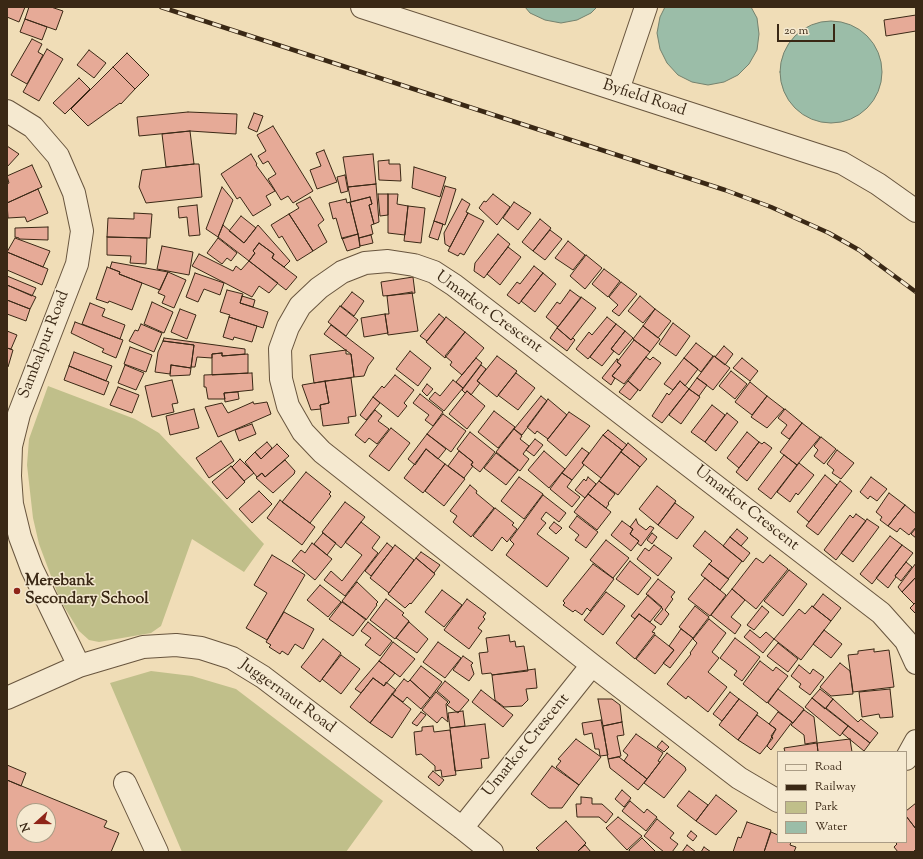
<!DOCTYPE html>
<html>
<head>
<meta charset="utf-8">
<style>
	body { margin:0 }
	#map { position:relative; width:923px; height:859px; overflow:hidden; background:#f0ddb7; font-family:"Sorts Mill Goudy",serif }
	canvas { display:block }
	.frame { position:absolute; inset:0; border:8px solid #3a2815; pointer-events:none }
	.legend { position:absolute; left:777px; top:751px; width:130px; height:92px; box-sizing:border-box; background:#f5e9d0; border:1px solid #aa9c85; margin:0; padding:5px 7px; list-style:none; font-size:12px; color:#3a2815 }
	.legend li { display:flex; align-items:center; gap:8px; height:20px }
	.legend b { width:20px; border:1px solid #aa9c85 }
	.north { position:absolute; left:16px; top:803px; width:40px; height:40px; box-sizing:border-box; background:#f5e9d0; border:1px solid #aa9c85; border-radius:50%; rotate:249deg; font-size:11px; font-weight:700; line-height:16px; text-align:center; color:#3a2815 }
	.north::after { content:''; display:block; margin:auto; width:14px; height:18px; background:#8f2418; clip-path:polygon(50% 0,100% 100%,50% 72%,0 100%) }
	.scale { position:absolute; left:777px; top:24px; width:58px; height:18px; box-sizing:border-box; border:2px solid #3a2815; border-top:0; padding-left:5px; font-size:12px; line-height:14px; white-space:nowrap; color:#3a2815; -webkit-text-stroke:3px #f5e9d0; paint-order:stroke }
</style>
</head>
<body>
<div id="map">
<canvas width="923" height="859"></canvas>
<div class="frame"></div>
<ul class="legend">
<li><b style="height:5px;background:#f5e9d0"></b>Road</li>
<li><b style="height:5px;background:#3a2815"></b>Railway</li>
<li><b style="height:11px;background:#c0bf8a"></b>Park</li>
<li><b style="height:11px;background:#9bbda8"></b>Water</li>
</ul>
<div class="north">N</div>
<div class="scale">20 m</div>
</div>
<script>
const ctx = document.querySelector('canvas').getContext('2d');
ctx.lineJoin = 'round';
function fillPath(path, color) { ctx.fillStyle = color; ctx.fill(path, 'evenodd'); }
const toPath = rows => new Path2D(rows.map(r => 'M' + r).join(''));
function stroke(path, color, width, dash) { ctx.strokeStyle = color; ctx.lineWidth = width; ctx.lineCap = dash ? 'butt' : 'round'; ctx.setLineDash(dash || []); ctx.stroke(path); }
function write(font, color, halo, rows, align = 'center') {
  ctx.font = font + ' "Sorts Mill Goudy",serif'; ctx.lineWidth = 3; ctx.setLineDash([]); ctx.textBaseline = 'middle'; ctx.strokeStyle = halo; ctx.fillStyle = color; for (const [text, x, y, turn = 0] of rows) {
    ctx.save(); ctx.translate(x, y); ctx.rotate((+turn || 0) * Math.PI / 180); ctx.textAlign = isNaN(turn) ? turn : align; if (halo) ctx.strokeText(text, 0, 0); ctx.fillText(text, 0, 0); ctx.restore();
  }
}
fillPath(toPath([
	[48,386,135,419,159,433,264,544,244,572,192,539,161,626,151,633,99,642,89,640,79,631,60,600,39,544,33,518,27,465,29,439],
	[151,671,192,676,236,689,383,801,346,852,182,852,110,683]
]), '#c0bf8a');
const water = toPath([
	[525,7,597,7,591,13,577,20,561,23,545,20,530,13,525,7],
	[665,7,751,7,757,18,759,34,757,50,749,64,738,75,724,82,708,85,692,82,678,75,667,63,660,49,657,33,660,17,665,7],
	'780 72a51 51 0 1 1 102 0a51 51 0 1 1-102 0Z'
]);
fillPath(water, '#9bbda8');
stroke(water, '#74816d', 1);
const building = toPath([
	[7,7,25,7,19,22,7,17,7,7],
	[29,7,51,7,63,11,56,30,25,19,29,7],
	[916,15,916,31,886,36,884,20,916,15],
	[25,19,47,27,42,40,20,32,25,19],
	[32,39,42,44,38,52,43,55,27,84,11,75,32,39],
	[47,49,63,59,39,101,23,92,47,49],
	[89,50,106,63,94,78,77,65,89,50],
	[127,53,149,75,135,89,113,67,127,53],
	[113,67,135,89,121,104,120,103,88,126,71,109,113,67],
	[79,78,90,89,65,114,53,103,79,78],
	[188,112,237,114,236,134,190,131,139,136,137,117,188,112],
	[254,113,263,116,257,132,248,128,254,113],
	[273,126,313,191,293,203,288,196,281,200,268,179,276,174,268,161,263,164,258,156,266,151,257,135,273,126],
	[190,131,194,164,166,167,162,134,190,131],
	[7,146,19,154,7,167,7,146],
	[324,150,337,182,317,189,310,170,321,166,316,153,324,150],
	[251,154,257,164,256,165,275,191,266,196,271,205,253,216,240,197,237,199,221,174,251,154],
	[373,154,376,184,348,187,343,157,373,154],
	[389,160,389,164,400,164,401,181,379,180,378,161,389,160],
	[194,164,199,164,202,197,146,203,139,187,142,170,194,164],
	[32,165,42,187,7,203,7,184,9,183,7,176,32,165],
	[414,167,446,177,440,197,412,188,414,167],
	[345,175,348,191,341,193,337,177,345,175],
	[376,184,379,222,374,224,369,205,372,204,370,197,351,202,348,187,376,184],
	[445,186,456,189,445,225,434,221,445,186],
	[222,187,233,200,218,237,206,229,222,187],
	[38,189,48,213,27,222,25,217,8,218,7,203,38,189],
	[378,194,388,194,388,215,380,216,378,194],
	[388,194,398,194,397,204,408,206,405,235,388,233,388,194],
	[493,194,510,207,497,225,479,208,484,201,486,202,493,194],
	[310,197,324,220,318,225,327,242,313,251,289,214,299,208,296,204,310,197],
	[370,197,372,204,369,205,374,224,371,225,373,234,359,238,350,202,370,197],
	[346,199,347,203,350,202,358,234,342,239,336,218,333,219,329,203,346,199],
	[462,199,470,204,466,212,468,213,450,247,445,244,444,233,462,199],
	[514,202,531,213,518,230,503,218,514,202],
	[197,205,200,235,189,236,187,217,179,218,178,207,197,205],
	[408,206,425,208,421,243,404,241,408,206],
	[134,213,152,214,150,238,107,237,108,218,134,219,134,213],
	[468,213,484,221,464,255,460,253,458,256,448,251,468,213],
	[289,214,313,251,297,261,282,236,279,238,271,225,289,214],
	[241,216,256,228,244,243,229,231,241,216],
	[540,219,551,228,533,251,522,242,540,219],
	[434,221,443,224,438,240,429,237,434,221],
	[223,225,244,243,258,225,290,261,284,267,272,258,274,254,259,243,253,251,255,253,249,261,218,237,223,225],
	[48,227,48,240,19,239,19,238,15,237,15,228,48,227],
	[550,230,562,239,545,260,533,251,550,230],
	[358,234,360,247,347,251,342,238,358,234],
	[498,234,510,244,484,278,474,271,475,263,498,234],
	[371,235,373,243,360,246,359,238,371,235],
	[107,237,147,238,146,264,130,263,131,256,107,255,107,237],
	[15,238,50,251,43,267,7,252,15,238],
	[218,238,237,253,231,261,227,258,222,264,207,253,218,238],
	[568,241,585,255,573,270,555,258,568,241],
	[259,243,274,254,272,258,297,277,286,290,249,261,255,253,253,251,259,243],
	[162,246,193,252,189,275,157,269,162,246],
	[508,247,521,257,500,285,487,274,508,247],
	[7,252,48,269,42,285,7,270,7,252],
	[199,254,233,271,236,266,241,270,249,261,278,283,269,293,259,286,252,297,192,266,199,254],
	[586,255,602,268,585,289,570,276,586,255],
	[112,262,168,272,160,290,119,274,120,272,110,268,112,262],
	[534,266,543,273,519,304,507,295,517,282,520,284,534,266],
	[107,267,120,272,119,274,142,283,132,310,109,301,108,303,96,299,107,267],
	[604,269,620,281,608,297,592,284,604,269],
	[168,272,186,280,174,308,162,303,165,296,158,293,168,272],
	[195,273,224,283,220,295,204,289,198,302,186,297,195,273],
	[543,273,556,284,535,312,521,301,543,273],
	[7,276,36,288,32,296,7,285,7,276],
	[413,277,415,293,383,296,381,282,413,277],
	[621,282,637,294,619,316,612,311,618,305,609,297,621,282],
	[7,285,36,297,30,309,7,300,7,285],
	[227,290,243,294,240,303,268,312,263,328,229,317,230,315,220,312,227,290],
	[570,290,581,298,558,327,546,317,557,302,560,304,570,290],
	[352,292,364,301,354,316,341,306,352,292],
	[412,292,418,331,388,335,385,314,389,314,387,296,412,292],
	[242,296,255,300,253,307,240,303,242,296],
	[640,296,655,309,643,323,628,311,640,296],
	[581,297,596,308,571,340,557,328,581,297],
	[7,300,30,309,26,321,7,314,7,300],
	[152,302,173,312,164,333,144,324,152,302],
	[90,303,105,309,102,316,125,325,120,339,82,324,90,303],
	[340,306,358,320,346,336,328,322,340,306],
	[180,309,196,315,187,339,171,332,180,309],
	[655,309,671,321,658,338,643,326,655,309],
	[385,314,388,333,364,337,361,318,385,314],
	[439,314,445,319,427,341,420,336,439,314],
	[229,317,257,326,252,342,234,337,233,340,223,337,229,317],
	[446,317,465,332,445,358,426,342,446,317],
	[607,317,616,324,588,359,576,349,589,332,592,335,607,317],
	[75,322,123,340,116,358,102,352,104,349,71,333,75,322],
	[673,323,690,336,676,356,659,344,673,323],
	[141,324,162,333,154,352,129,341,135,330,138,331,141,324],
	[616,324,625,331,611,349,614,351,602,366,590,357,616,324],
	[331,325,374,358,368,366,364,376,354,377,351,354,324,334,331,325],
	[643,326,660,339,650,352,633,339,643,326],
	[557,328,571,340,573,338,575,340,567,351,550,338,557,328],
	[7,331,17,335,11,349,7,348,7,331],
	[625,331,633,338,619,355,611,349,625,331],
	[465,332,484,348,462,375,450,365,452,362,445,356,465,332],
	[164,338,245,349,245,354,222,356,222,353,212,354,212,358,197,357,195,367,191,367,194,345,163,341,164,338],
	[634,340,650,352,624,384,612,376,621,365,617,362,634,340],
	[163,341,194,345,191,368,171,365,170,374,155,372,158,352,163,341],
	[696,343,713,356,701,372,684,358,696,343],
	[724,346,733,354,725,365,715,357,724,346],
	[130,347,152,355,146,372,124,364,130,347],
	[7,348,13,350,8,367,7,367,7,348],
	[346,350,346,354,351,354,354,377,314,383,310,355,346,350],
	[410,351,431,368,418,386,396,369,410,351],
	[74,352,112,366,106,381,69,366,74,352],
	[222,353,222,356,248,354,248,373,212,375,212,354,222,353],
	[497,356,517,371,497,397,477,381,497,356],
	[714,356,730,368,713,390,697,378,714,356],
	[646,357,650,360,653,357,661,363,640,391,628,381,646,357],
	[476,358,482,363,463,388,456,382,476,358],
	[684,358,698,369,685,386,680,381,673,390,664,384,684,358],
	[742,358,758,371,750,381,733,368,742,358],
	[617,359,618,360,617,362,621,365,612,376,615,378,611,385,602,378,617,359],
	[125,365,144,373,136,390,118,383,125,365],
	[171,365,191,368,190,375,170,376,171,365],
	[481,365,486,369,477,381,480,383,471,395,467,391,465,393,462,390,481,365],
	[69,366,109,382,104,395,64,380,69,366],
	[731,371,747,384,735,399,719,386,731,371],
	[252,373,253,390,224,393,225,399,208,399,206,387,204,387,204,375,252,373],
	[516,373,535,388,518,410,498,395,516,373],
	[395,375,414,390,404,403,407,406,398,417,373,397,382,386,384,388,395,375],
	[351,378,356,416,348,417,349,423,323,426,320,405,329,403,325,381,351,378],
	[697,378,707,385,699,396,689,389,697,378],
	[172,380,178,403,172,404,174,412,152,417,145,386,172,380],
	[453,380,463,388,444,411,429,399,435,392,440,396,453,380],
	[325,381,329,403,320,405,321,409,311,410,302,385,325,381],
	[628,381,638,390,630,400,619,392,628,381],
	[680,381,689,389,662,423,652,416,667,393,669,395,680,381],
	[750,382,767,396,752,415,735,402,750,382],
	[427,384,433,389,427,396,422,391,427,384],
	[118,387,139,395,132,413,110,405,118,387],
	[689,389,700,397,681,424,669,415,689,389],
	[467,391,485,406,467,429,449,414,467,391],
	[238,392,239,399,225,402,224,393,238,392],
	[420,394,443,412,433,426,425,420,429,415,413,403,420,394],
	[541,396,547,401,522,435,514,429,541,396],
	[767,396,784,409,767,428,751,417,767,396],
	[373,397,380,403,366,420,360,415,373,397],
	[548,399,567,415,548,439,537,431,535,434,527,427,548,399],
	[253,402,254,404,267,402,271,414,218,437,205,407,222,403,228,413,253,402],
	[712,405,725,415,705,442,691,432,712,405],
	[194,409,199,428,170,435,166,416,194,409],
	[785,409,802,423,789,439,781,433,787,425,778,418,785,409],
	[375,410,382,416,378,421,389,429,377,444,369,438,365,443,355,435,375,410],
	[494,411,515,427,498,448,478,432,494,411],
	[569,412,590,426,566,456,547,440,569,412],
	[727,413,738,422,716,451,705,442,727,413],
	[443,414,466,431,451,452,427,434,443,414],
	[802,423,820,437,797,465,780,452,802,423],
	[252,424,256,434,239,441,235,430,252,424],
	[391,428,410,443,389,471,369,456,391,428],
	[514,429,522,436,520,439,529,446,523,454,529,459,520,471,496,452,514,429],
	[608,430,627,445,622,450,603,435,608,430],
	[470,432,495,452,480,472,471,465,473,462,457,449,470,432],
	[747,432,759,442,739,468,727,458,747,432],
	[427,434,446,449,438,459,426,449,415,465,408,459,427,434],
	[603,435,622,450,601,478,582,463,603,435],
	[821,437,836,449,824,464,814,456,818,450,814,446,821,437],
	[535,439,543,445,534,456,526,450,535,439],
	[221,441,234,461,209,478,196,458,221,441],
	[267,442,272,448,261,459,255,452,267,442],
	[759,442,762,444,764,442,772,448,747,481,736,472,759,442],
	[628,443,647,459,640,467,621,452,628,443],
	[277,444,289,456,265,477,262,473,257,477,245,462,255,452,261,459,277,444],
	[582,448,589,453,582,463,584,465,572,480,562,473,582,448],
	[426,449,445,464,423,493,404,478,426,449],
	[837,450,854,463,841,479,832,473,834,470,827,464,837,450],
	[459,451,473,462,471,465,473,466,464,478,448,466,459,451],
	[544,451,565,469,549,488,528,470,544,451],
	[621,452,640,467,618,495,599,481,621,452],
	[496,453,518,470,506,485,484,468,496,453],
	[784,455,797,465,771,499,758,489,784,455],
	[240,459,254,473,244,481,232,467,240,459],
	[285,460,295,471,294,474,273,493,256,478,262,473,265,477,285,460],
	[799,463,814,475,798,495,796,493,790,502,777,492,799,463],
	[445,464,465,479,444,506,425,491,445,464],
	[231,466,245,482,227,499,212,482,231,466],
	[306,472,331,492,329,494,331,496,310,523,282,502,306,472],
	[562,473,572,480,567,487,580,497,572,507,550,489,562,473],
	[825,475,837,485,809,522,797,512,825,475],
	[519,477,543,494,524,519,501,501,519,477],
	[588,477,596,484,585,498,575,490,584,479,586,481,588,477],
	[871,477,887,489,877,501,870,496,868,499,860,492,871,477],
	[599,481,615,494,608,503,609,504,606,508,588,494,599,481],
	[840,481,852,491,818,535,806,526,840,481],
	[470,485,477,491,476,493,494,508,471,537,453,522,457,516,450,511,470,485],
	[657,486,676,501,658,525,639,509,657,486],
	[259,491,272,504,252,523,239,509,259,491],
	[889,493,905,505,888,526,880,520,882,517,876,512,889,493],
	[588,494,611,512,597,530,574,512,588,494],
	[543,495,566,513,559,522,546,512,541,519,546,523,537,534,569,558,547,587,506,555,514,544,510,540,543,495],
	[280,500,315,527,302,545,267,518,280,500],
	[345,502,365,517,341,548,322,532,345,502],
	[675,503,694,517,677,539,658,525,675,503],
	[905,505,916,514,916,527,909,535,900,528,897,532,888,526,905,505],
	[495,508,514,523,512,525,517,529,507,542,502,537,492,551,473,536,495,508],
	[856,514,866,521,836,560,824,550,850,515,853,518,856,514],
	[577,516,598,532,586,548,575,540,579,535,569,527,577,516],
	[636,519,638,524,646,530,650,526,654,528,641,546,637,543,639,541,630,534,633,529,630,527,636,519],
	[867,519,879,527,853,562,841,553,867,519],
	[622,521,633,529,630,534,639,541,631,551,611,535,622,521],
	[361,522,380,537,372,548,378,553,345,596,324,580,331,571,342,581,362,555,345,542,361,522],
	[554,522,562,528,556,534,549,528,554,522],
	[916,528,916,538,911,534,916,528],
	[737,529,748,538,741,546,730,537,737,529],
	[705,531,742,561,728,579,709,564,712,561,693,546,705,531],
	[323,533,336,543,327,555,314,544,323,533],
	[652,533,657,537,652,544,647,540,652,533],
	[890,536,902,545,872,584,860,574,890,536],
	[730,537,750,553,743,562,723,546,730,537],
	[606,540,629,558,613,578,590,560,606,540],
	[312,543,332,559,315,580,292,561,301,550,305,553,312,543],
	[387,543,393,548,371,576,365,571,387,543],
	[395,545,414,560,389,593,370,578,395,545],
	[654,545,672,558,658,576,637,559,645,548,649,551,654,545],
	[902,545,913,553,895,576,896,577,888,588,876,578,902,545],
	[421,552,440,565,434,573,416,558,421,552],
	[272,555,305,575,267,640,246,628,267,593,254,585,272,555],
	[770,555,788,569,756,609,732,589,756,558,763,563,770,555],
	[416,558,435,574,411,604,410,603,405,608,388,594,416,558],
	[630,561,651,578,638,595,616,579,630,561],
	[906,562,912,567,901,581,895,576,906,562],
	[916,563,916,577,902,592,898,587,916,563],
	[593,564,614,579,590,611,587,608,582,615,575,610,573,612,563,605,565,603,563,601,593,564],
	[709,564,729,579,720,590,701,575,709,564],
	[789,570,807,584,783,616,764,601,789,570],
	[916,577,916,602,914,604,902,592,916,577],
	[705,578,726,595,710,616,688,599,705,578],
	[658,579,675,592,671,597,673,599,665,610,669,614,661,625,654,620,663,609,646,594,658,579],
	[357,582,378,602,376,604,377,605,366,620,342,601,357,582],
	[320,585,341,602,328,617,307,600,320,585],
	[732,589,745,600,731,617,741,625,735,634,711,615,732,589],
	[442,590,462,605,444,627,425,612,442,590],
	[606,592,625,606,603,635,584,620,606,592],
	[823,594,841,608,831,621,813,607,823,594],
	[648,595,662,607,650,622,639,614,635,619,631,616,648,595],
	[386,599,404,613,402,615,409,621,395,639,370,620,386,599],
	[467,599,486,613,483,617,485,619,478,628,482,631,469,649,444,630,467,599],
	[342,602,366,619,353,636,329,619,342,602],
	[916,602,916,614,910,608,916,602],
	[695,606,709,617,693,638,679,627,695,606],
	[762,606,769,612,754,630,747,625,762,606],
	[812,606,831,621,801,660,774,639,799,609,805,614,812,606],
	[284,612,314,629,303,649,295,644,288,655,282,651,280,654,269,647,271,645,266,642,284,612],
	[639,614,656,627,652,632,655,633,635,659,616,643,639,614],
	[709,619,726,633,712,652,719,658,708,672,727,687,708,712,688,696,686,699,667,684,691,654,690,653,697,643,693,639,709,619],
	[368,622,392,641,380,656,365,645,371,638,361,631,368,622],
	[409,622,428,639,417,653,396,638,409,622],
	[681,629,693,638,670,668,663,663,674,650,669,646,681,629],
	[750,630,760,638,766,632,774,639,763,653,744,637,750,630],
	[824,630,842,644,831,658,813,644,824,630],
	[509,635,510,642,515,641,516,647,524,646,528,671,492,675,491,673,482,674,479,653,488,652,486,638,509,635],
	[655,635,674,650,655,674,636,659,655,635],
	[735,638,760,657,742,681,734,675,737,671,720,658,735,638],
	[323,639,341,653,320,682,301,667,323,639],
	[393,642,415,659,400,677,379,661,393,642],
	[438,642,461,658,445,678,423,662,438,642],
	[778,643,798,659,788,672,767,656,778,643],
	[874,649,874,652,889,650,894,687,853,692,848,655,858,654,858,651,874,649],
	[341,655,360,669,341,694,322,679,341,655],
	[463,656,473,663,471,665,474,674,469,681,453,670,463,656],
	[379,661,395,673,384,686,373,678,361,693,355,689,379,661],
	[760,661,773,671,776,667,788,676,767,703,743,684,760,661],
	[840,663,850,671,853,694,831,696,820,687,840,663],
	[799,665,810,674,813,669,824,677,810,695,799,687,801,684,791,676,799,665],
	[421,666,442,682,430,698,410,680,421,666],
	[535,669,537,688,526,689,528,700,522,706,504,707,495,700,492,675,535,669],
	[373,678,384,686,386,682,396,690,370,723,350,707,373,678],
	[404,679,408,682,410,680,430,698,421,709,407,697,403,702,392,694,404,679],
	[445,681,469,700,458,713,447,705,450,702,437,691,445,681],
	[778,689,804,709,793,723,768,703,778,689],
	[820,689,833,699,825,709,812,698,820,689],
	[890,689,893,717,880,718,879,714,862,717,859,692,890,689],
	[481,690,513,715,503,727,472,702,481,690],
	[436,692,448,702,446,704,448,722,442,717,437,723,422,710,436,692],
	[730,692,739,699,722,721,713,714,730,692],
	[392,694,411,709,392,738,370,723,392,694],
	[812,698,848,726,840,736,805,707,812,698],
	[598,699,612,699,620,705,622,722,603,726,598,699],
	[739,699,758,713,738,740,719,725,739,699],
	[833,699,858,722,861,719,878,733,870,743,826,708,833,699],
	[804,710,814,717,817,742,805,744,804,735,791,725,804,710],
	[463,711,465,726,450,728,448,713,463,711],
	[421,712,426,715,417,726,412,723,421,712],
	[778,712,792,722,771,750,767,746,776,729,769,724,778,712],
	[757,715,776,729,771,736,773,738,760,754,738,740,757,715],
	[601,720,608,755,600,756,599,749,595,749,592,733,584,735,582,723,601,720],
	[622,722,624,735,617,736,621,756,608,759,603,726,622,722],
	[485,724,489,758,481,759,482,768,455,771,450,728,485,724],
	[433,726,434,732,450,730,456,775,442,777,441,770,435,771,435,766,421,754,416,755,414,732,422,731,422,727,433,726],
	[848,726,870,743,864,751,842,733,848,726],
	[636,734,663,753,658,761,660,762,647,779,624,761,628,755,623,751,636,734],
	[576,739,601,757,579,785,556,767,561,761,558,759,576,739],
	[850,739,852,752,818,752,817,743,850,739],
	[662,741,669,747,664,752,657,747,662,741],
	[817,743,818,752,785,752,784,748,817,743],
	[667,753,685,767,686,770,664,798,644,783,667,753],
	[619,757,647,779,638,790,610,768,608,759,619,757],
	[7,765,26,773,21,786,7,780,7,765],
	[552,766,579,785,562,808,549,808,531,794,552,766],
	[433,771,444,780,439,786,428,777,433,771],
	[7,780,107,821,104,827,119,833,111,852,7,852,7,780],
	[24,811,48,811,48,835,24,835,24,811],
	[622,790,631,798,624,807,615,799,622,790],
	[689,791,708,805,696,821,677,806,689,791],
	[716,795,737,811,716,835,696,821,716,795],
	[581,797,592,798,592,804,602,804,613,814,606,823,599,817,577,817,576,804,581,804,581,797],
	[630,801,644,813,647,809,657,817,646,831,622,811,630,801],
	[916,803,916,829,906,816,906,811,916,803],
	[906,816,916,829,916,849,913,852,898,852,894,847,897,844,895,842,906,842,906,816],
	[618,817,642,836,627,850,606,828,618,817],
	[657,819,674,833,670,838,678,844,672,852,664,852,644,836,657,819],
	[566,821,586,843,577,852,540,852,536,848,566,821],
	[747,822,771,830,764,852,733,852,738,837,741,838,747,822],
	[691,831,697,836,693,841,687,836,691,831],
	[771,832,778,835,778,842,791,842,790,845,796,847,794,852,764,852,771,832],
	[642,838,656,852,630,852,629,850,642,838],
	[585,845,591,852,577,852,585,845],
	[687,845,696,852,682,852,687,845],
	[704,847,711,852,701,852,704,847]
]);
fillPath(building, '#e6aa97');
stroke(building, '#3a2815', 1);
const minor = toPath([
	[362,7,842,163,878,184,916,211],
	[618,90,646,7],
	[7,111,33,127,58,156,74,193,82,231,77,264,19,414,11,446,10,476,12,504,20,537,32,569,79,666],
	[7,698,79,666,143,647,176,645,201,648,232,658,263,677,462,828,492,852],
	[906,759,916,741],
	[125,783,157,852],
	[778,801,739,778,592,665,322,452,303,432,288,406,281,379,280,349,288,327,300,306,319,288,342,272,365,263,388,261,414,265,434,272,454,285,881,613,906,641,916,663],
	[462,828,592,665]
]);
stroke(minor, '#68553e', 24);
stroke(minor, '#f5e9d0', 22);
const rail = toPath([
	[161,7,725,190,771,207,829,233,859,250,916,292]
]);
stroke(rail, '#3a2815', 4.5);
stroke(rail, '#f5e9d0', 3, [9]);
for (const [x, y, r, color] of [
	[17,591,4,"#8f2418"]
]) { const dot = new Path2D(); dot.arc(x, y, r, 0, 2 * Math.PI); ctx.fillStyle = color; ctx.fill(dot); stroke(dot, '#f5e9d0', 1.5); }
write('16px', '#3a2815', '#f5e9d0', [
	["Byfield Road",644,99,18],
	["Umarkot Crescent",488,313,36],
	["Sambalpur Road",45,345,-69],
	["Umarkot Crescent",746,509,38],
	["Juggernaut Road",287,697,36],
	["Umarkot Crescent",527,746,-51]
]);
write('bold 16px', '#3a2815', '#f5e9d0', [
	["Merebank",25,582],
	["Secondary School",25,600]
], 'left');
</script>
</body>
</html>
